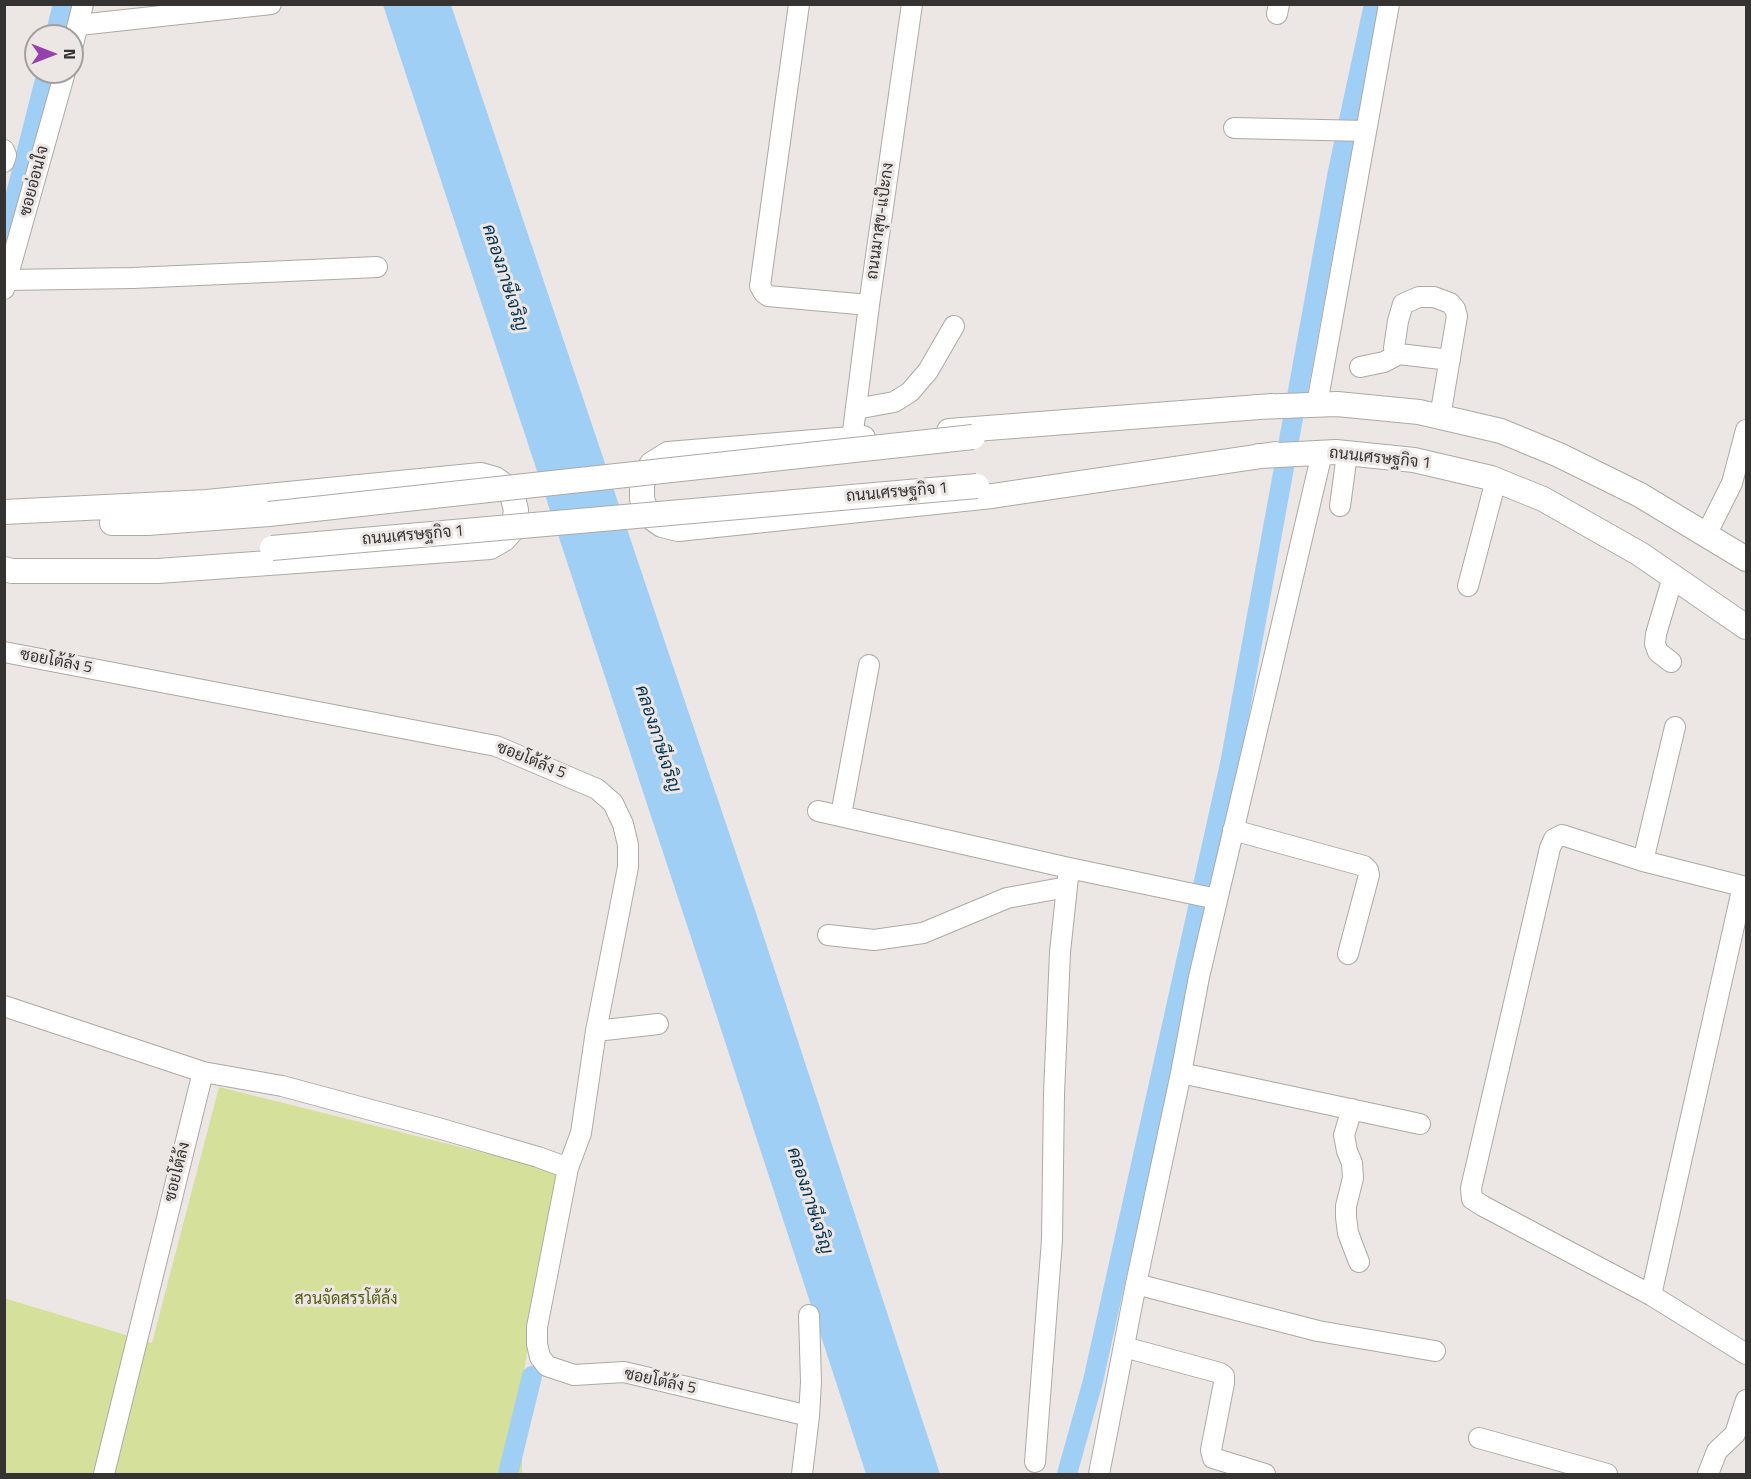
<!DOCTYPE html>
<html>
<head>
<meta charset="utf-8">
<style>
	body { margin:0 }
	#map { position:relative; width:1751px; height:1479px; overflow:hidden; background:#ece7e4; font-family:"Titillium Web",sans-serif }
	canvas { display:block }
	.frame { position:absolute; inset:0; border:6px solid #343331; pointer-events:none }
	.north { position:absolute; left:24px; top:24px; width:60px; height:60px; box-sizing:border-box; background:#ece7e4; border:2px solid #a29f9c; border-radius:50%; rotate:90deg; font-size:16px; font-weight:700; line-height:24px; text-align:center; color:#343331 }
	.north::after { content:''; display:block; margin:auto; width:21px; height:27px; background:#9641af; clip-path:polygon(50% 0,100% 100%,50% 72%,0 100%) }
</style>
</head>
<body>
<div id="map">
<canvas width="1751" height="1479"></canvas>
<div class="frame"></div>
<div class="north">N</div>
</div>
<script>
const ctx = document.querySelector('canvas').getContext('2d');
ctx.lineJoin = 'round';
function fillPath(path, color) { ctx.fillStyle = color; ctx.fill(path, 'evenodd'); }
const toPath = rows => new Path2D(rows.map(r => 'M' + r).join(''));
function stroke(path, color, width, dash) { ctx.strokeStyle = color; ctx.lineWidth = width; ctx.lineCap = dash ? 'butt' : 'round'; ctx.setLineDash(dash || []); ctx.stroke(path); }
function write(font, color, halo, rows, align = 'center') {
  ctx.font = font + ' "Titillium Web",Sarabun,sans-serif'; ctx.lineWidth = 6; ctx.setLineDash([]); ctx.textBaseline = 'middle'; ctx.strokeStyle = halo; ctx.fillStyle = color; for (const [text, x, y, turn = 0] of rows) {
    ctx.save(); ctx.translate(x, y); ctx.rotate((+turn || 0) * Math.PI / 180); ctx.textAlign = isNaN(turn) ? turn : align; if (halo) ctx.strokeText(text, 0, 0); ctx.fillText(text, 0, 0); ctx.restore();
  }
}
fillPath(toPath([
	[219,1087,557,1171,522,1383,522,1474,5,1474,4,1298,152,1343]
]), '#d5e09a');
fillPath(toPath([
	[383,5,451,5,754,907,940,1474,866,1474,687,925]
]), '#a0cff6');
stroke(toPath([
	[55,36,63,4],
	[4,241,47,72],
	[508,1474,532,1376],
	[1067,1474,1093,1381,1230,764,1338,171,1374,4]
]), '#a0cff6', 20);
const minor = toPath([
	[799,4,760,286,764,293,768,296,869,305],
	[1277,14,1279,4],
	[79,25,271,4],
	[72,48,83,4],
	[1234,128,1366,131],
	[4,150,6,155,4,162],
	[7,280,133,278,377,267],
	[4,289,65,72],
	[1399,354,1394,348,1398,321,1403,304,1419,297,1434,297,1450,303,1455,309,1457,316,1440,417],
	[1360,367,1384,362,1399,354,1450,360],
	[1317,404,1389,4],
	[856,409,894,402,910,392,928,371,954,326],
	[852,439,869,305,912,4],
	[1340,506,1347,454],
	[1706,535,1732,483,1746,430],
	[1468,586,1496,480],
	[4,652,496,746,597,789,613,803,623,824,628,845,628,867,596,1031,581,1133,568,1168,537,1327,537,1344,540,1357,547,1366,574,1375,624,1372,809,1416,802,1474],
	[1671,662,1658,652,1655,644,1656,634,1673,577],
	[818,811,1069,868,1217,899],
	[841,815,869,665],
	[1233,830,1364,866,1368,870,1369,875,1348,954],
	[1643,861,1675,727],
	[1746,887,1643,861,1562,835,1554,839,1550,848,1471,1188,1472,1199,1483,1206,1651,1295,1746,1354],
	[828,935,874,940,923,933,1007,898,1067,887],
	[4,1006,203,1072,282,1086,438,1128,538,1157,568,1168],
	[596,1031,658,1024],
	[1181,1073,1420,1124],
	[1352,1109,1344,1135,1347,1151,1352,1163,1353,1178,1346,1206,1346,1217,1348,1233,1359,1262],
	[1136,1284,1318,1331,1435,1351],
	[1651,1295,1743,886],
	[1124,1347,1220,1373,1224,1376,1224,1383,1211,1450,1213,1458,1265,1474],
	[809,1416,811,1382,809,1315],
	[1479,1438,1607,1474],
	[1035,1462,1052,1240,1054,1094,1060,952,1069,868],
	[104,1474,203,1072],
	[1099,1474,1136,1284,1181,1073,1199,977,1322,453],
	[1708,1474,1717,1451,1735,1434,1746,1400]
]);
const major = toPath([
	[1256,407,1337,404,1419,412,1501,431,1559,455,1640,495,1746,559],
	[949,431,1272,406],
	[863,438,668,454,652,464,646,473,642,485,642,499,645,507,652,518,662,525,678,529,992,496,1275,454],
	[1259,456,1336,452,1414,460,1491,478,1543,499,1640,554,1746,627],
	[4,512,207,502,481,475,495,479,506,487,513,498,516,510,514,523,511,531,504,539,490,547,158,571,12,571,4,569],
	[112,523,147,523,269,514]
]);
stroke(minor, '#ada9a5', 22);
stroke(major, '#ada9a5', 26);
stroke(minor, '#fff', 20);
stroke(major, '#fff', 24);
const majorBridge = toPath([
	[269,514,973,437],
	[272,548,977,486]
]);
stroke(majorBridge, '#ada9a5', 26, []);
stroke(majorBridge, '#fff', 24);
write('16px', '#343331', '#ece7e4', [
	["ซอยอ่อนใจ",35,181,-75],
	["ถนนมาสุข-แป๊ะกง",881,221,-82],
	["ถนนเศรษฐกิจ 1",1380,459,6],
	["ถนนเศรษฐกิจ 1",897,493,-5],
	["ถนนเศรษฐกิจ 1",413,536,-5],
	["ซอยโต้ล้ง 5",56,662,11],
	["ซอยโต้ล้ง 5",531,761,22],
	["ซอยโต้ล้ง",178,1172,-76],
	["ซอยโต้ล้ง 5",660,1382,12]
]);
write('16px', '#545c0d', '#ece7e4', [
	["สวนจัดสรรโต้ล้ง",346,1300]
]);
write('italic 18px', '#003150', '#ece7e4', [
	["คลองภาษีเจริญ",504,278,72],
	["คลองภาษีเจริญ",657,739,72],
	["คลองภาษีเจริญ",809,1201,72]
]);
</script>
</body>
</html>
